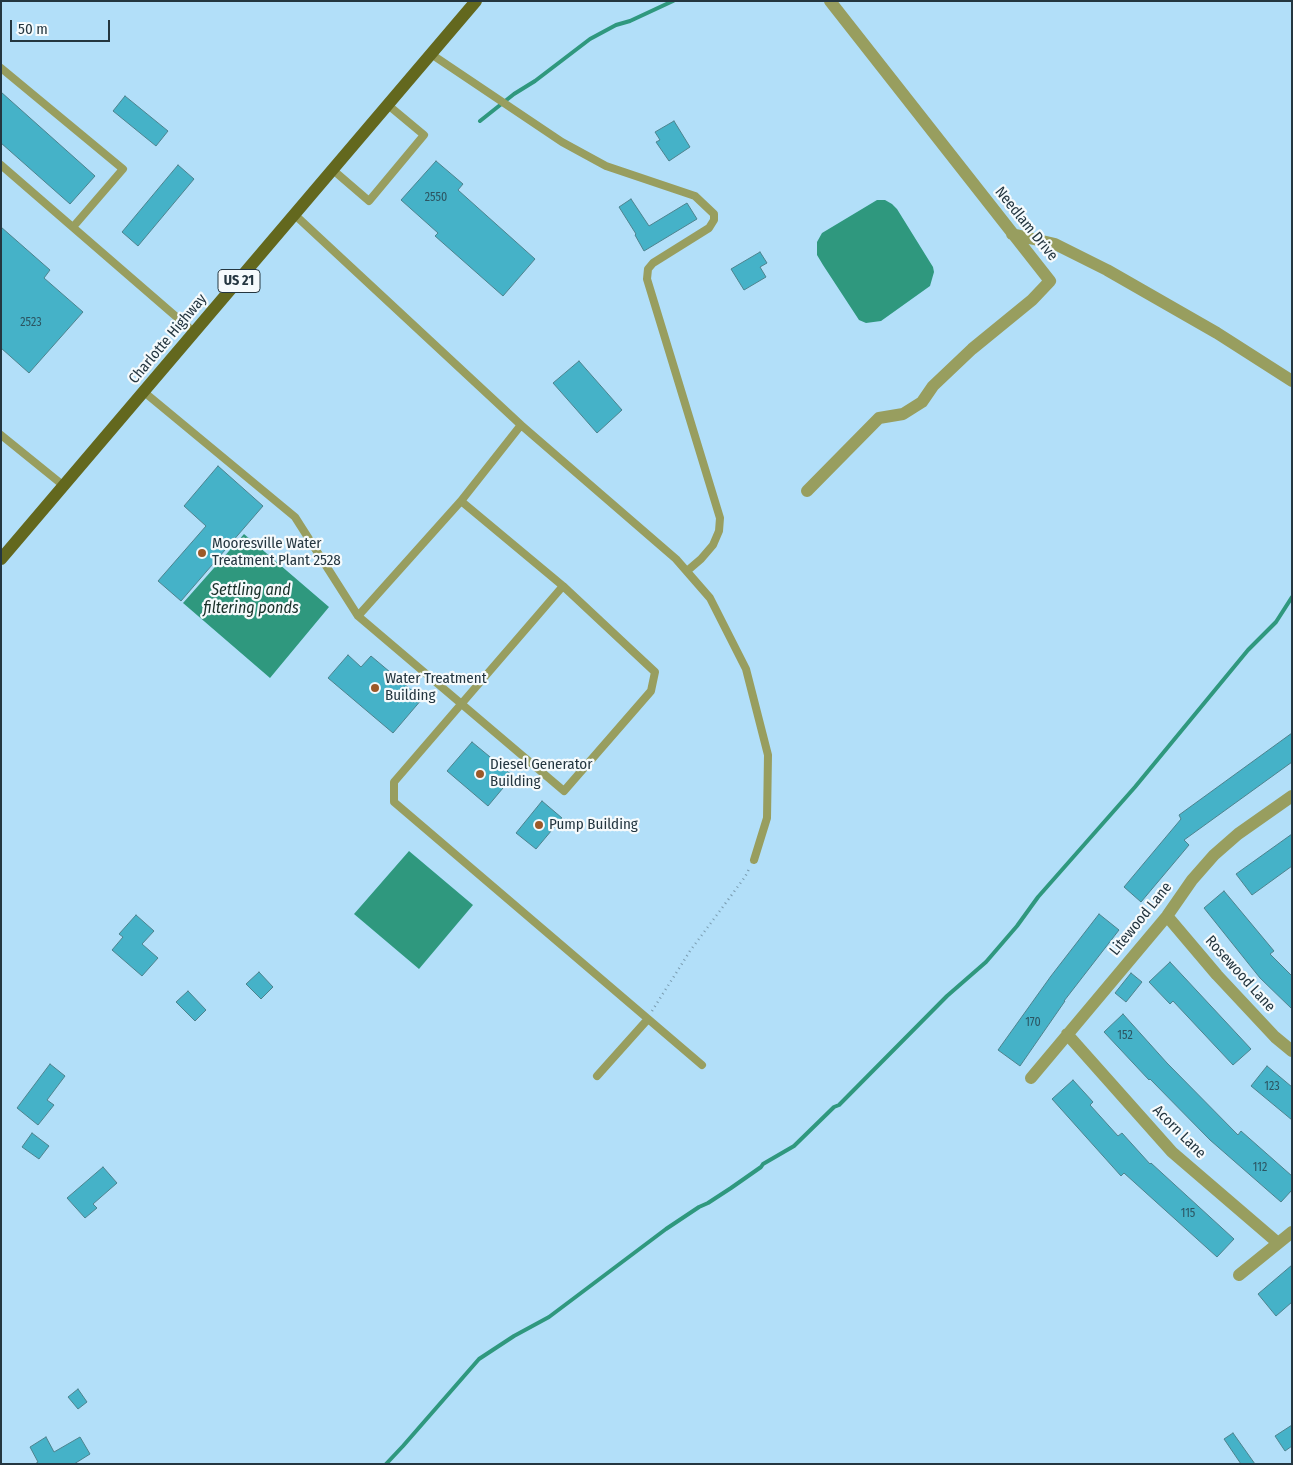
<!DOCTYPE html>
<html>
<head>
<meta charset="utf-8">
<style>
	body { margin:0 }
	#map { position:relative; width:1293px; height:1465px; overflow:hidden; background:#b2dff9; font-family:"Fira Sans Condensed",sans-serif }
	canvas { display:block }
	.frame { position:absolute; inset:0; border:2px solid #243640; pointer-events:none }
	.scale { position:absolute; left:10px; top:20px; width:100px; height:22px; box-sizing:border-box; border:2px solid #243640; border-top:0; padding-left:6px; font-size:15px; line-height:18px; white-space:nowrap; color:#243640; -webkit-text-stroke:4px #f5fafc; paint-order:stroke }
</style>
</head>
<body>
<div id="map">
<canvas width="1293" height="1465"></canvas>
<div class="frame"></div>
<div class="scale">50 m</div>
</div>
<script>
const ctx = document.querySelector('canvas').getContext('2d');
ctx.lineJoin = 'round';
function fillPath(path, color) { ctx.fillStyle = color; ctx.fill(path, 'evenodd'); }
const toPath = rows => new Path2D(rows.map(r => 'M' + r).join(''));
function stroke(path, color, width, dash) { ctx.strokeStyle = color; ctx.lineWidth = width; ctx.lineCap = dash ? 'butt' : 'round'; ctx.setLineDash(dash || []); ctx.stroke(path); }
function write(font, color, halo, rows, align = 'center') {
  ctx.font = font + ' "Fira Sans Condensed",sans-serif'; ctx.lineWidth = 4.5; ctx.setLineDash([]); ctx.textBaseline = 'middle'; ctx.strokeStyle = halo; ctx.fillStyle = color; for (const [text, x, y, turn = 0] of rows) {
    ctx.save(); ctx.translate(x, y); ctx.rotate((+turn || 0) * Math.PI / 180); ctx.textAlign = isNaN(turn) ? turn : align; if (halo) ctx.strokeText(text, 0, 0); ctx.fillText(text, 0, 0); ctx.restore();
  }
}
fillPath(toPath([
	[877,200,885,200,892,204,897,209,933,267,934,272,930,286,881,321,866,323,859,320,823,265,817,255,817,242,822,233],
	[244,534,329,607,270,678,183,603],
	[409,851,473,905,419,969,354,914]
]), '#2f987e');
stroke(toPath([
	[480,121,514,94,535,81,590,39,616,25,630,21,673,1],
	[386,1464,403,1446,479,1359,514,1336,549,1317,666,1229,699,1207,708,1203,731,1188,761,1167,763,1164,794,1146,834,1107,839,1105,947,996,986,962,1017,926,1038,897,1135,787,1248,650,1276,622,1292,597]
]), '#2f987e', 4);
const building = toPath([
	[1,92,95,176,70,204,1,143,1,92],
	[125,96,168,131,156,146,113,111,125,96],
	[674,121,690,147,669,161,656,142,660,140,655,132,674,121],
	[436,161,463,184,458,190,535,259,503,296,435,236,438,233,401,200,436,161],
	[178,165,194,179,138,246,122,232,178,165],
	[631,199,649,226,687,203,697,219,644,251,635,235,636,234,619,207,631,199],
	[1,227,50,270,44,278,83,312,29,373,1,348,1,227],
	[760,252,767,263,760,267,766,277,744,290,731,269,760,252],
	[579,361,622,410,597,433,553,383,579,361],
	[218,466,263,506,181,601,158,581,206,526,184,506,218,466],
	[348,655,361,667,371,656,422,699,393,733,328,678,348,655],
	[1292,733,1292,762,1184,840,1189,845,1141,902,1124,887,1181,819,1179,815,1292,733],
	[472,742,513,776,488,806,447,771,472,742],
	[542,801,562,818,536,849,516,833,542,801],
	[1292,834,1292,866,1252,895,1236,874,1292,834],
	[1224,891,1274,951,1270,954,1292,976,1292,1009,1260,978,1204,908,1224,891],
	[1099,914,1119,930,1064,1001,1065,1001,1020,1066,998,1050,1051,976,1099,914],
	[136,915,154,931,142,944,158,958,142,976,112,950,123,937,119,934,136,915],
	[1170,962,1251,1049,1233,1065,1173,1001,1170,1004,1149,982,1170,962],
	[259,972,273,987,261,999,246,984,259,972],
	[1131,973,1142,982,1126,1002,1115,993,1131,973],
	[188,991,206,1010,195,1021,176,1002,188,991],
	[1123,1014,1167,1063,1238,1135,1241,1131,1292,1176,1292,1190,1281,1202,1210,1140,1150,1079,1149,1080,1104,1032,1123,1014],
	[50,1064,65,1076,47,1100,54,1105,38,1125,17,1108,50,1064],
	[1267,1066,1292,1087,1292,1120,1251,1086,1267,1066],
	[1073,1080,1093,1102,1090,1105,1118,1136,1122,1133,1150,1164,1151,1163,1234,1239,1217,1257,1124,1173,1121,1176,1052,1099,1073,1080],
	[32,1133,49,1146,39,1159,22,1147,32,1133],
	[103,1167,117,1183,93,1204,97,1208,85,1218,67,1198,103,1167],
	[1292,1265,1292,1302,1276,1316,1258,1294,1292,1265],
	[78,1389,87,1402,78,1409,68,1397,78,1389],
	[1292,1425,1292,1446,1285,1451,1275,1436,1292,1425],
	[1233,1433,1255,1464,1241,1464,1224,1439,1233,1433],
	[46,1437,54,1452,80,1437,90,1454,74,1464,35,1464,38,1462,30,1447,46,1437]
]);
fillPath(building, '#45b2c8');
stroke(building, '#4d838e', 1);
stroke(toPath([
	[652,1011,690,951,745,877,749,869]
]), '#799baf', 2.5, [1, 4]);
stroke(toPath([
	[431,54,562,142,606,166,695,196,714,214,714,220,709,228,653,263,648,269,647,279,720,518,719,531,713,545,701,559,687,571],
	[1,68,123,169,73,227],
	[1,165,195,333],
	[333,170,369,201,424,135,388,105],
	[144,392,295,517,358,616,564,791,651,691,655,672,563,586,461,501,521,425,295,215],
	[521,425,676,559,710,598,746,669,768,755,767,818,754,860],
	[1,435,64,486],
	[563,586,394,782,394,802,702,1065],
	[358,616,461,501],
	[597,1076,648,1019]
]), '#989e5f', 8);
stroke(toPath([
	[1012,234,1055,244,1107,270,1217,333,1292,381],
	[807,491,879,418,903,414,922,402,933,386,972,349,1032,300,1050,281,830,1],
	[1167,916,1217,975,1275,1037,1292,1051],
	[1067,1034,1172,1152,1278,1243],
	[1031,1078,1167,916,1192,880,1214,855,1238,834,1292,796],
	[1239,1275,1292,1232]
]), '#989e5f', 12);
stroke(toPath([
	[1,559,476,1]
]), '#63681e', 12);
for (const [x, y, r, color] of [
	[202,553,5,"#9c5929"],
	[375,688,5,"#9c5929"],
	[480,774,5,"#9c5929"],
	[539,825,5,"#9c5929"]
]) { const dot = new Path2D(); dot.arc(x, y, r, 0, 2 * Math.PI); ctx.fillStyle = color; ctx.fill(dot); stroke(dot, '#f5fafc', 2); }
write('12px', '#2c5562', null, [
	["2550",436,198],
	["2523",31,323],
	["170",1033,1023],
	["152",1125,1036],
	["123",1272,1087],
	["112",1260,1168],
	["115",1188,1214]
]);
for (const [x, y, w] of [
	[239,281,42]
]) { const box = new Path2D(); box.roundRect(x - w / 2, y - 11.5, w, 23, 4); ctx.fillStyle = '#f5fafc'; ctx.fill(box); stroke(box, '#243640', 1); }
write('bold 14px', '#243640', null, [
	["US 21",239,281]
]);
write('15px', '#243640', '#f5fafc', [
	["Needlam Drive",1026,224,51],
	["Charlotte Highway",168,339,-50],
	["Litewood Lane",1141,919,-51],
	["Rosewood Lane",1240,974,48],
	["Acorn Lane",1179,1132,45]
]);
write('15px', '#243640', '#f5fafc', [
	["Mooresville Water",212,544],
	["Treatment Plant 2528",212,561],
	["Water Treatment",385,679],
	["Building",385,696],
	["Diesel Generator",490,765],
	["Building",490,782],
	["Pump Building",549,825]
], 'left');
write('italic 16px', '#193029', '#f5fafc', [
	["Settling and",251,591],
	["filtering ponds",251,609]
]);
</script>
</body>
</html>
